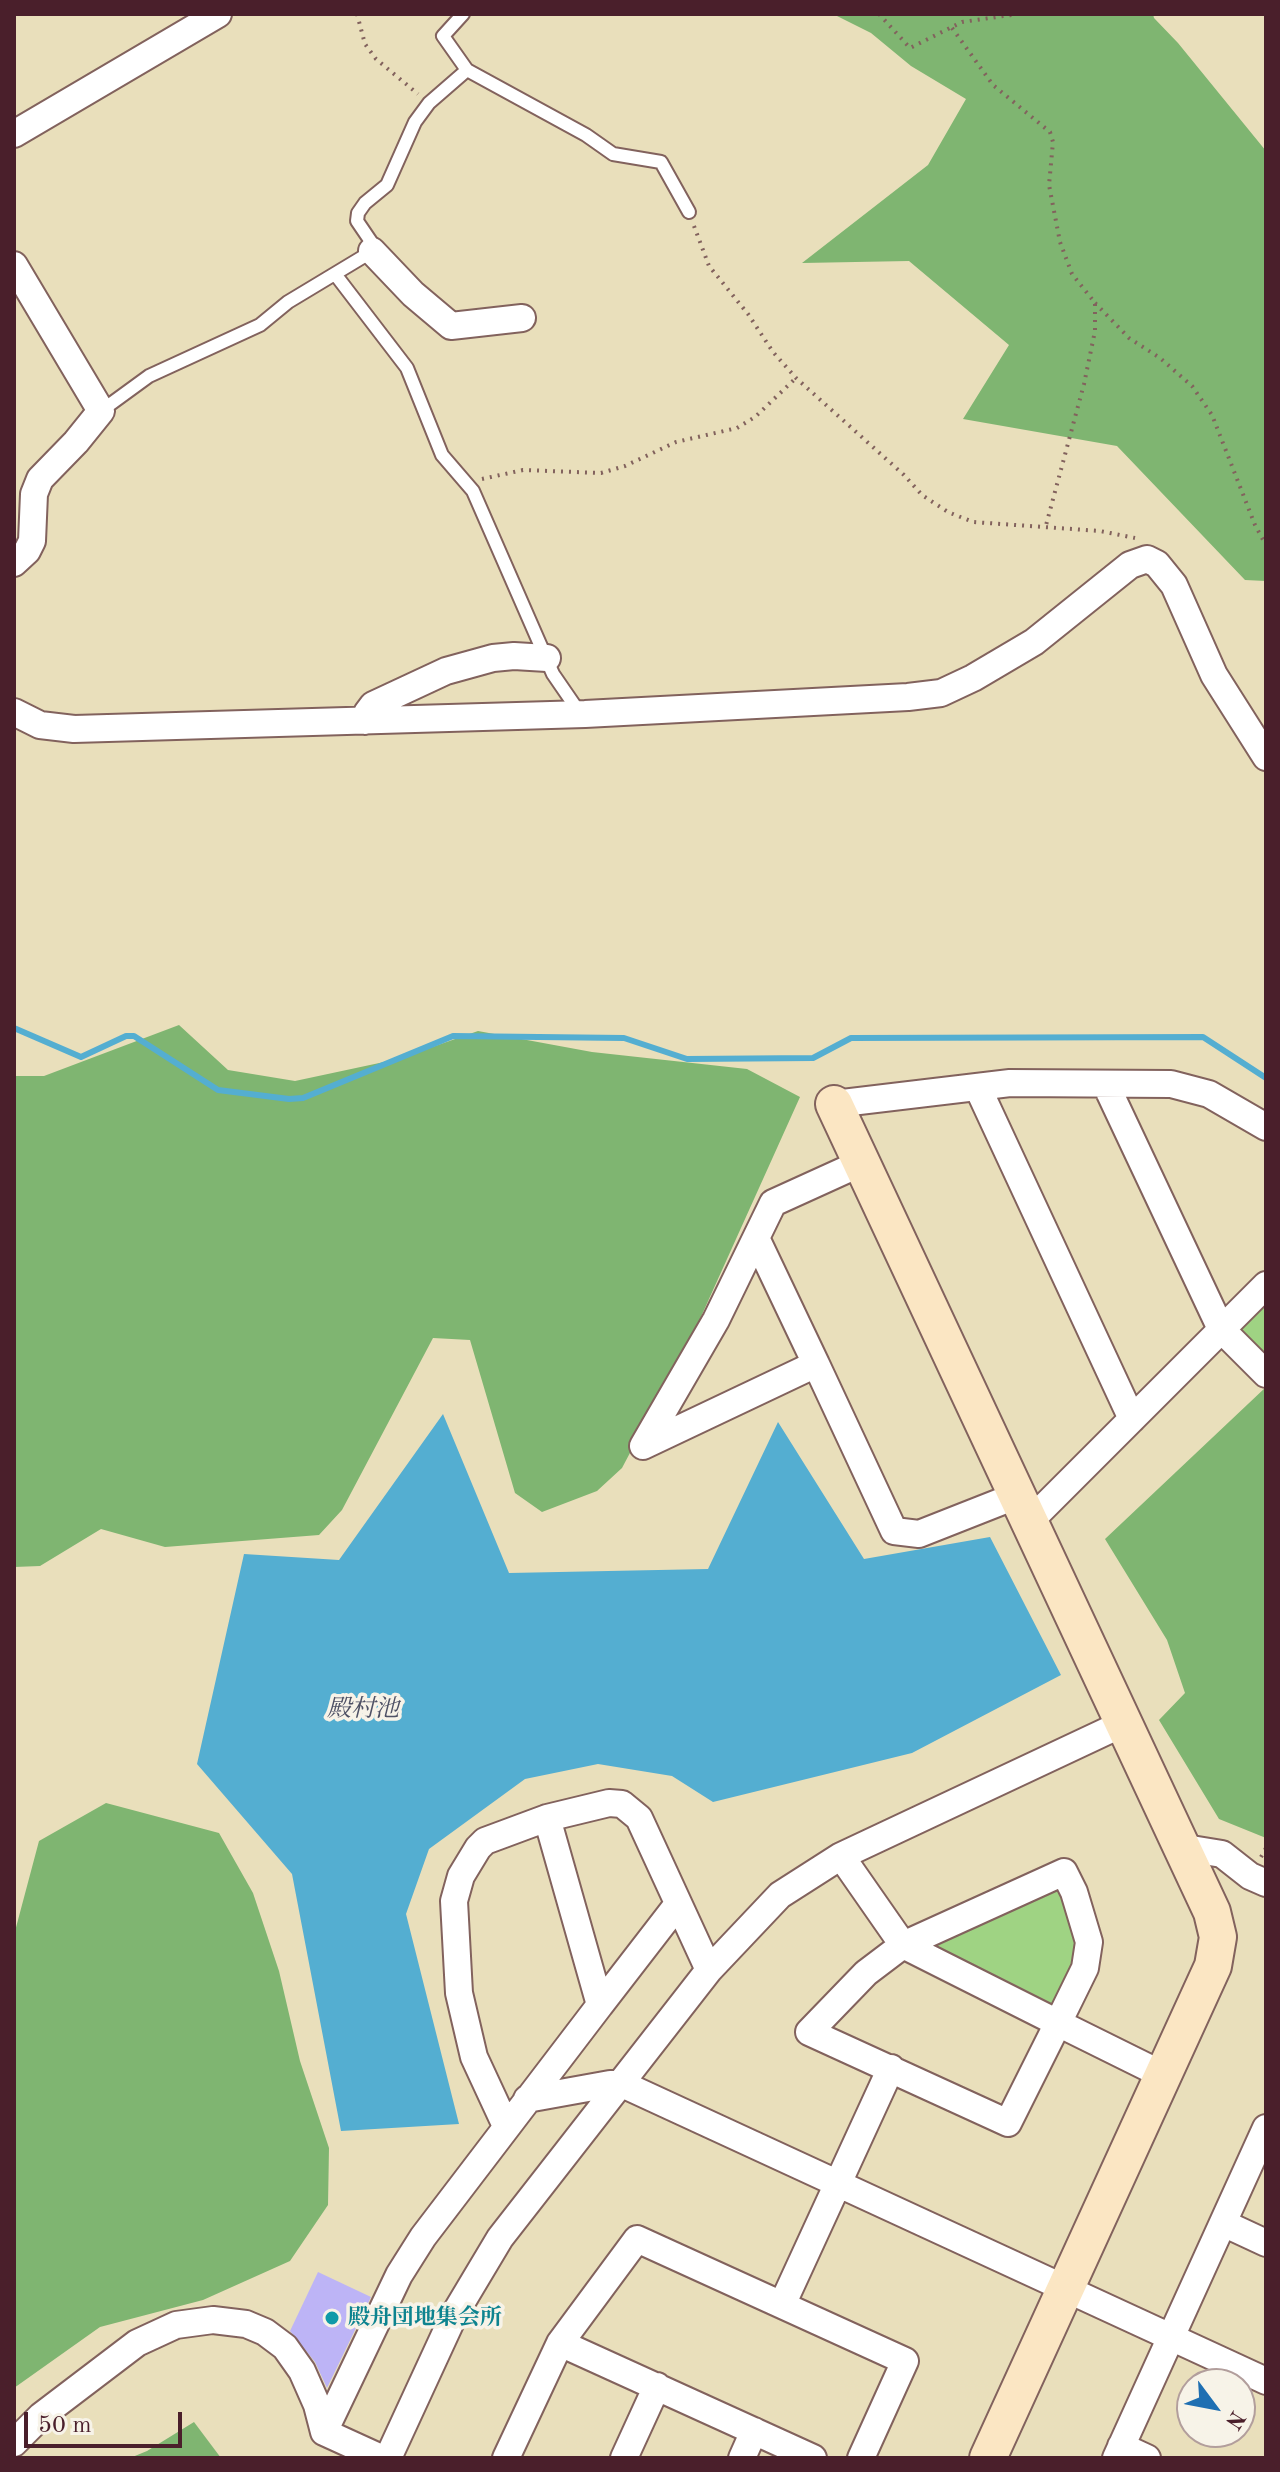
<!DOCTYPE html>
<html>
<head>
<meta charset="utf-8">
<style>
	body { margin:0 }
	#map { position:relative; width:1280px; height:2472px; overflow:hidden; background:#e9dfbb; font-family:"Old Standard TT",serif }
	canvas { display:block }
	.frame { position:absolute; inset:0; border:16px solid #4a1f2b; pointer-events:none }
	.north { position:absolute; left:1176px; top:2368px; width:80px; height:80px; box-sizing:border-box; background:#f7f3e8; border:2px solid #b29e9c; border-radius:50%; rotate:122deg; font-size:22px; font-weight:700; line-height:32px; text-align:center; color:#4a1f2b }
	.north::after { content:''; display:block; margin:auto; width:28px; height:36px; background:#1f6fb2; clip-path:polygon(50% 0,100% 100%,50% 72%,0 100%) }
	.scale { position:absolute; left:24px; top:2412px; width:158px; height:36px; box-sizing:border-box; border:4px solid #4a1f2b; border-top:0; padding-left:10px; font-size:24px; line-height:28px; white-space:nowrap; color:#4a1f2b; -webkit-text-stroke:6px #f7f3e8; paint-order:stroke }
</style>
</head>
<body>
<div id="map">
<canvas width="1280" height="2472"></canvas>
<div class="frame"></div>
<div class="north">N</div>
<div class="scale">50 m</div>
</div>
<script>
const ctx = document.querySelector('canvas').getContext('2d');
ctx.lineJoin = 'round';
function fillPath(path, color) { ctx.fillStyle = color; ctx.fill(path, 'evenodd'); }
const toPath = rows => new Path2D(rows.map(r => 'M' + r).join(''));
function stroke(path, color, width, dash) { ctx.strokeStyle = color; ctx.lineWidth = width; ctx.lineCap = dash ? 'butt' : 'round'; ctx.setLineDash(dash || []); ctx.stroke(path); }
function write(font, color, halo, rows, align = 'center') {
  ctx.font = font + ' "Old Standard TT","Noto Serif JP",serif'; ctx.lineWidth = 7; ctx.setLineDash([]); ctx.textBaseline = 'middle'; ctx.strokeStyle = halo; ctx.fillStyle = color; for (const [text, x, y, turn = 0] of rows) {
    ctx.save(); ctx.translate(x, y); ctx.rotate((+turn || 0) * Math.PI / 180); ctx.textAlign = isNaN(turn) ? turn : align; if (halo) ctx.strokeText(text, 0, 0); ctx.fillText(text, 0, 0); ctx.restore();
  }
}
fillPath(toPath([
	[1266,1299,1266,1363,1239,1328],
	[1054,1888,1062,1888,1078,1942,1076,1959,1058,2005,1050,2009,936,1951,931,1944]
]), '#9fd383');
fillPath(toPath([
	[833,14,1153,14,1154,18,1178,43,1266,151,1266,581,1245,580,1117,446,963,419,1009,345,909,261,802,263,928,165,966,99,911,66,871,33],
	[179,1025,228,1070,295,1081,398,1059,478,1031,592,1052,747,1069,800,1097,695,1330,622,1468,597,1491,542,1512,515,1493,470,1340,433,1338,342,1510,319,1535,165,1547,101,1529,40,1566,14,1567,14,1076,44,1076],
	[1266,1387,1266,1838,1219,1819,1159,1720,1185,1693,1167,1640,1105,1539],
	[106,1803,219,1833,253,1893,279,1971,300,2061,329,2148,328,2205,290,2261,203,2300,100,2327,14,2388,14,1935,39,1841],
	[194,2422,221,2458,130,2458,147,2451]
]), '#7fb571');
fillPath(toPath([
	[443,1414,509,1573,708,1569,778,1422,864,1559,990,1537,1061,1675,912,1753,713,1802,672,1776,598,1764,525,1779,429,1849,406,1914,459,2124,341,2131,292,1874,197,1764,244,1554,339,1560]
]), '#54aed1');
stroke(toPath([
	[14,1028,81,1057,126,1036,134,1036,218,1090,289,1099,303,1098,453,1036,624,1038,687,1059,813,1058,851,1038,1203,1037,1266,1078]
]), '#54aed1', 6);
fillPath(toPath([
	[318,2272,371,2297,327,2388,315,2362,290,2331]
]), '#bdb4f6');
const lane = toPath([
	[463,14,443,36,467,70,586,135,613,154,661,162,689,212],
	[335,274,407,368,442,455,473,491,553,674,575,706,575,715],
	[101,411,149,376,260,325,288,302,376,249,357,221,358,213,365,203,387,185,415,122,429,103,467,70]
]);
const street = toPath([
	[14,134,218,14],
	[372,251,413,294,451,326,522,318],
	[14,265,101,411,76,442,40,479,34,494,32,541,27,551,14,563],
	[14,712,40,725,74,729,585,714,908,697,941,693,973,678,1034,642,1130,565,1147,559,1157,564,1174,585,1214,675,1266,757],
	[366,721,367,713,373,705,446,671,493,658,514,656,547,658],
	[1106,1085,1221,1329,1266,1374],
	[978,1088,1132,1419],
	[834,1104,1010,1083,1171,1084,1209,1094,1266,1127],
	[861,1163,773,1203,716,1320,643,1446,816,1364,894,1531,919,1534,1018,1495],
	[757,1240,816,1364],
	[1030,1521,1266,1285],
	[1179,1847,1222,1854,1250,1876,1266,1883],
	[841,1856,903,1945,866,1973,809,2032,1008,2123,1058,2023,903,1945],
	[903,1945,1064,1872,1074,1892,1089,1942,1085,1968,1058,2023,1163,2075],
	[600,2005,678,1904],
	[527,2099,610,2084,622,2084,1266,2381],
	[506,2126,474,2057,459,1993,454,1901,461,1876,478,1848,485,1841,547,1818,609,1803,622,1804,639,1818,709,1970],
	[1223,2223,1266,2243],
	[782,2305,891,2068],
	[560,2343,813,2458],
	[324,2432,399,2275,423,2237,600,2005,547,1818],
	[324,2432,381,2458],
	[14,2443,41,2416,137,2343,176,2325,213,2320,246,2324,265,2332,285,2347,302,2371,317,2405,324,2432],
	[1121,2446,1147,2458],
	[388,2458,454,2315,500,2238,709,1970,780,1895,841,1856,1122,1724],
	[506,2458,560,2343,637,2239,905,2361,861,2458],
	[624,2458,657,2386],
	[742,2458,754,2431],
	[1116,2458,1266,2128]
]);
const secondary = toPath([
	[834,1104,1212,1912,1218,1937,1213,1966,988,2458]
]);
stroke(lane, '#82625d', 16);
stroke(street, '#82625d', 30);
stroke(secondary, '#82625d', 40);
stroke(toPath([
	[357,14,365,44,376,59,418,94],
	[879,14,910,48,962,22,1018,14],
	[952,28,993,85,1050,132,1053,142,1049,185,1060,242,1072,274,1095,303,1095,331,1084,384,1045,529],
	[694,226,709,266,748,314,773,352,796,378,904,475,922,495,948,512,973,522,1100,531,1135,538],
	[1095,303,1129,338,1160,358,1192,386,1212,415,1255,525,1266,545],
	[482,479,523,470,601,473,625,466,676,442,737,428,755,417,796,378],
	[1261,1857,1266,1848]
]), '#82625d', 4, [2, 6]);
stroke(lane, '#fff', 12);
stroke(street, '#fff', 26);
stroke(secondary, '#fbe6c3', 36);
for (const [x, y, r, color] of [
	[332,2318,8,"#0f9aa8"]
]) { const dot = new Path2D(); dot.arc(x, y, r, 0, 2 * Math.PI); ctx.fillStyle = color; ctx.fill(dot); stroke(dot, '#f7f3e8', 3); }
write('bold 22px', '#0d838f', '#f7f3e8', [
	["殿舟団地集会所",348,2318]
], 'left');
write('italic 24px', '#4e5165', '#f7f3e8', [
	["殿村池",363,1710]
]);
</script>
</body>
</html>
